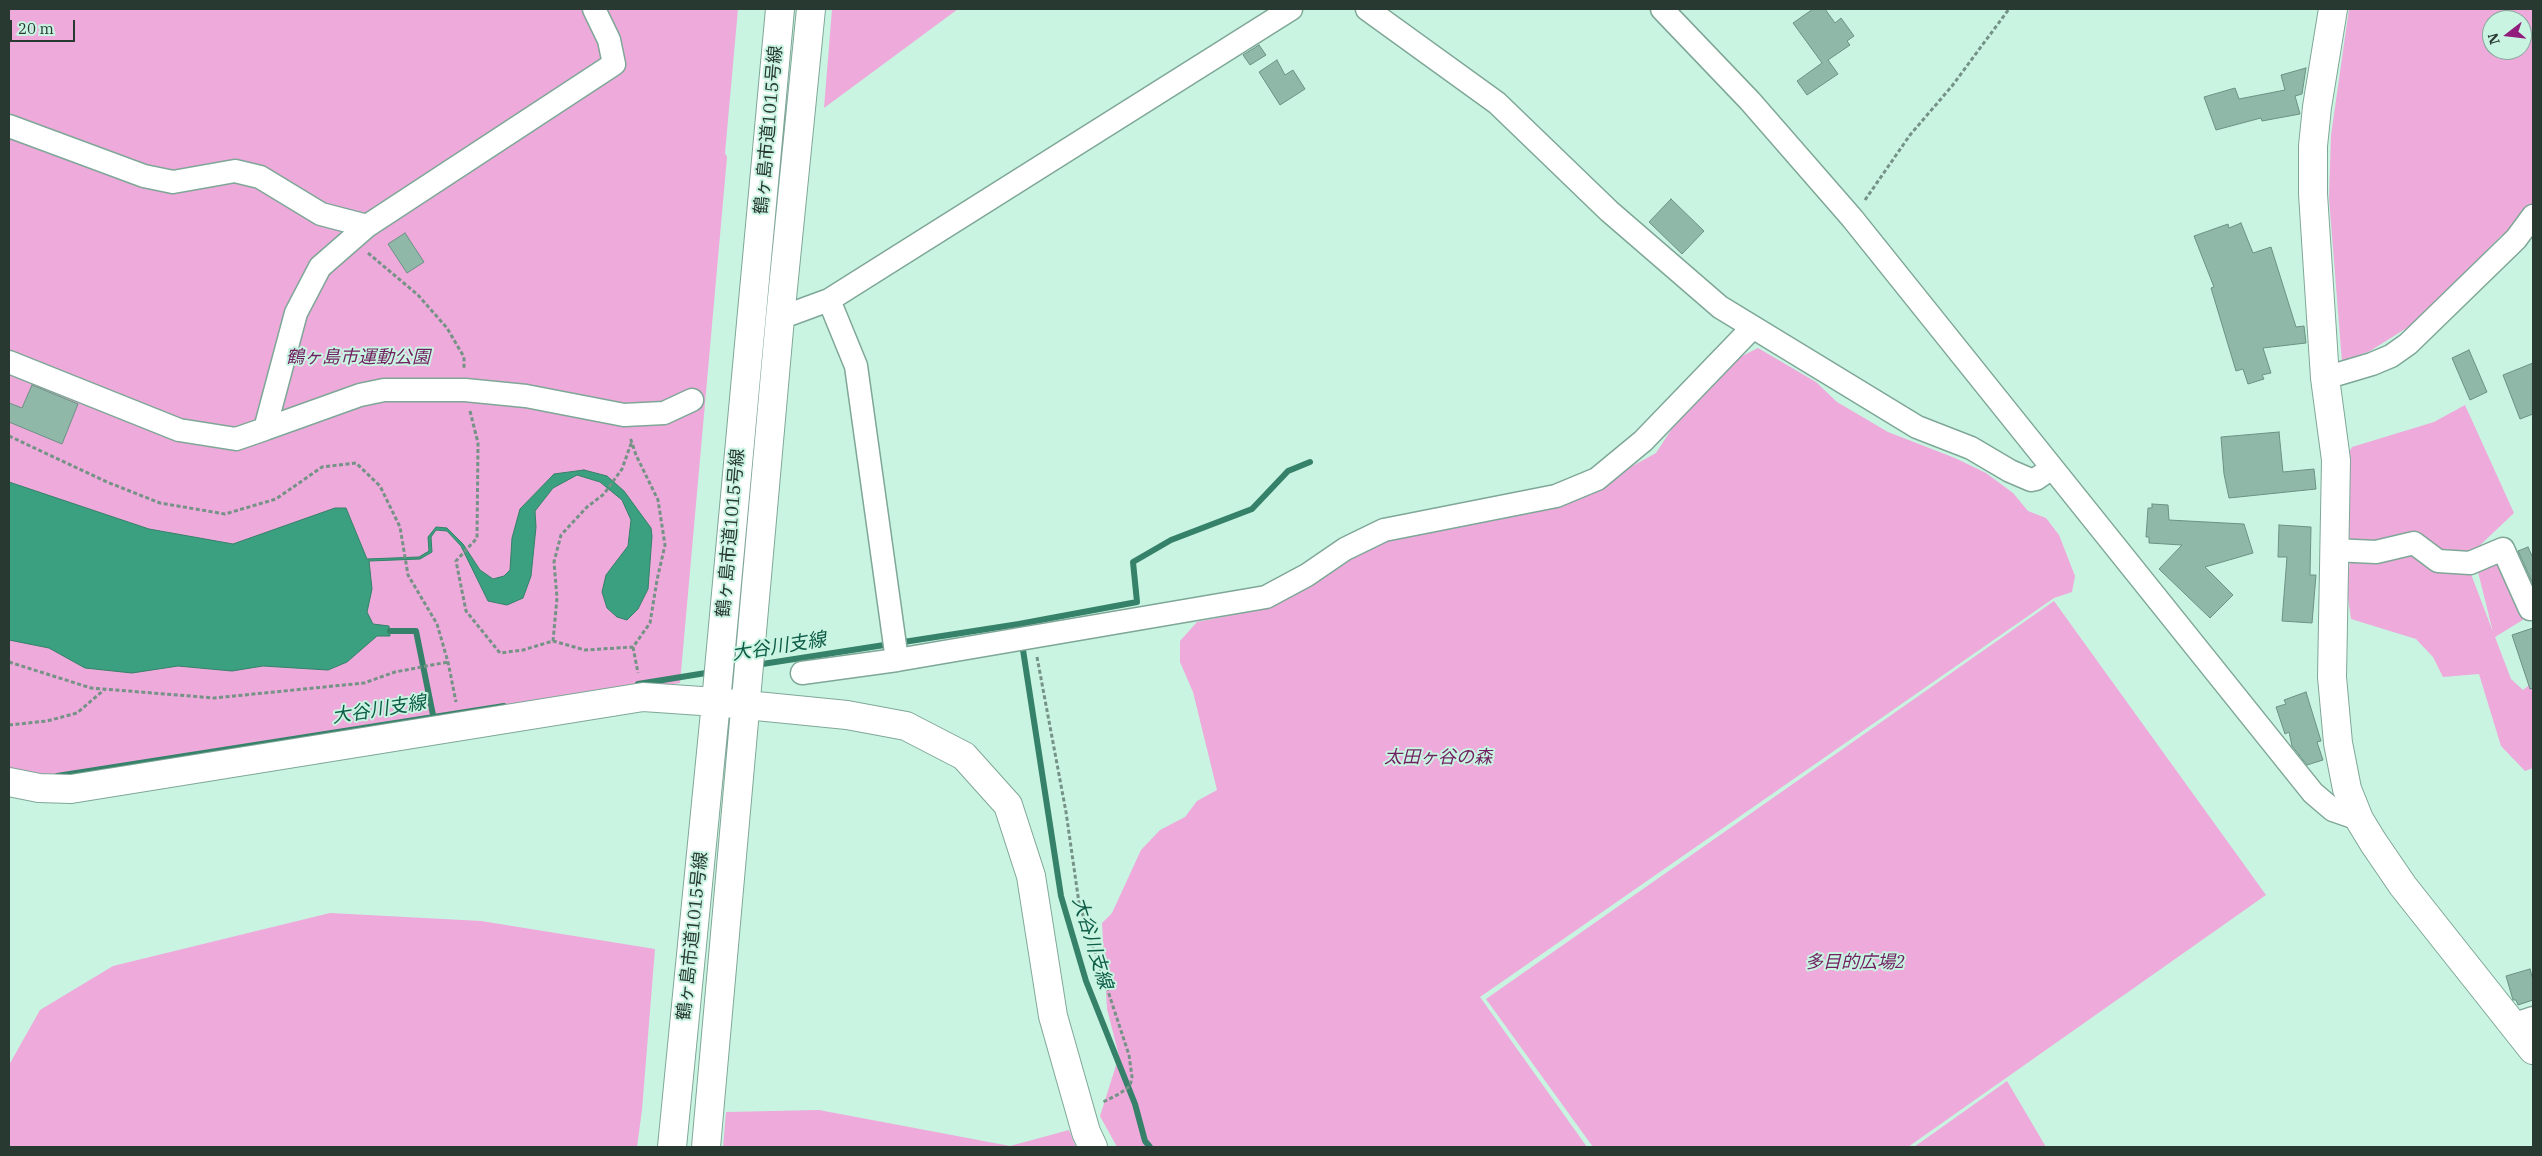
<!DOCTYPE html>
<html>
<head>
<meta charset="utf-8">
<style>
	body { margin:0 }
	#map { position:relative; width:2542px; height:1156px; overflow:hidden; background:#caf4e2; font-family:"IBM Plex Serif",serif }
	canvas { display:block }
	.frame { position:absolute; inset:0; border:10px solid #283932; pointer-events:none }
	.north { position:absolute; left:2482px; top:10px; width:50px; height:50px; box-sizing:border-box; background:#caf4e2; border:1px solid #89a99c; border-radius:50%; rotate:254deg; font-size:14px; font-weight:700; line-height:20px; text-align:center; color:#283932 }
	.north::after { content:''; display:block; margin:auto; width:18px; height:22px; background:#911c7b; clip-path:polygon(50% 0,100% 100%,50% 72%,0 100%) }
	.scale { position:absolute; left:10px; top:20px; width:65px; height:22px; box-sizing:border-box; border:2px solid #283932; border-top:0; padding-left:6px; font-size:15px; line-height:18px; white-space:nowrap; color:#283932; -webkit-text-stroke:4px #caf4e2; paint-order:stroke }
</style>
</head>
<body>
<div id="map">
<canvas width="2542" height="1156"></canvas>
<div class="frame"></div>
<div class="north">N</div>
<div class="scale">20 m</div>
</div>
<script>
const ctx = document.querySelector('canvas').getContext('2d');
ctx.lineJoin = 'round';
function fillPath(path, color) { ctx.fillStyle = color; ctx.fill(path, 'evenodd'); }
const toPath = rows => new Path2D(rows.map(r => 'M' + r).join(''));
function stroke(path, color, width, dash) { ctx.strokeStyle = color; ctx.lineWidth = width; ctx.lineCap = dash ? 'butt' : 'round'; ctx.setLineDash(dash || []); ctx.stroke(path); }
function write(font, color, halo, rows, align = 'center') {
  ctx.font = font + ' "IBM Plex Serif","Noto Sans JP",serif'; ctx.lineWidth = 4; ctx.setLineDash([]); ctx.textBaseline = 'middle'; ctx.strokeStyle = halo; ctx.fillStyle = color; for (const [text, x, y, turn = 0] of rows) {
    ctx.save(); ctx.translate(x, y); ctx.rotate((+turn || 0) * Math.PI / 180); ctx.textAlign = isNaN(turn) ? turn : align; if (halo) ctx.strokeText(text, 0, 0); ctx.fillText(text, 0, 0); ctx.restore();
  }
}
fillPath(toPath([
	[9,9,738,9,725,153,727,157,680,683,48,785,9,779],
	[832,9,958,9,824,108],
	[2349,9,2533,9,2533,230,2502,235,2413,324,2370,351,2342,362,2329,198,2331,135],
	[2492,20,2522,20,2522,50,2492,50],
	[1758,348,1816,382,1837,402,1888,432,1955,458,1986,473,2013,493,2028,511,2046,518,2059,535,2075,576,2072,592,2054,598,1480,997,1587,1147,1117,1147,1100,1116,1119,1056,1107,1009,1102,923,1112,913,1141,850,1160,830,1185,817,1197,801,1217,790,1193,692,1180,662,1180,641,1197,622,1247,612,1288,594,1378,537,1587,491,1656,453,1673,427,1709,386,1738,358],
	[2465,405,2514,513,2476,549,2450,554,2394,542,2350,540,2344,517,2343,463,2352,447,2434,422],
	[2404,552,2471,574,2493,632,2478,572,2499,562,2526,618,2495,637,2511,679,2523,690,2533,682,2533,768,2525,771,2501,746,2479,674,2443,677,2433,657,2416,639,2351,619,2347,590,2350,560],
	[2054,601,2266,895,1908,1147,1593,1147,1486,999],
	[330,913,481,921,655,949,642,1110,637,1147,9,1147,9,1065,40,1010,113,966],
	[2007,1081,2046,1147,1914,1147],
	[819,1110,1010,1146,1069,1130,1076,1147,723,1147,726,1112]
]), '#edaada');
const water = toPath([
	[584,470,607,476,624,491,651,528,652,536,648,589,638,609,627,620,617,617,607,608,602,592,606,575,628,546,631,520,622,500,600,482,577,475,553,488,535,511,536,527,531,576,523,598,507,605,488,601,461,546,447,531,436,530,431,537,432,552,420,559,369,561,372,589,367,612,373,624,389,626,390,636,377,636,347,662,328,670,263,666,232,671,178,666,132,673,85,668,49,648,9,640,9,482,149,529,233,544,335,508,346,508,367,559,419,557,429,551,428,537,436,527,447,528,463,544,480,570,493,579,504,576,510,570,512,538,520,509,554,474,584,470]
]);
fillPath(water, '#3ba080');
stroke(water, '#358169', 1);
stroke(toPath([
	[1019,624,1137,602,1133,562,1171,540,1252,509,1288,471,1310,462],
	[390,631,416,631,433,715],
	[756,665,1019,624,1061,896,1086,981,1135,1104,1145,1141,1150,1147],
	[638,684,712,672],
	[57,776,504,706]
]), '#358169', 6);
const building = toPath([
	[1813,9,1825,9,1835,23,1841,18,1854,36,1847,41,1850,45,1828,60,1838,74,1807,95,1797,81,1822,63,1793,23,1813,9],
	[1259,45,1266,55,1250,65,1243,55,1259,45],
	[1277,60,1285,75,1293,70,1305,89,1280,105,1259,72,1277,60],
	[2306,68,2302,94,2295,96,2300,114,2262,121,2261,118,2216,130,2204,97,2235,88,2239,99,2285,90,2281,75,2306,68],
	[1671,199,1704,231,1682,254,1649,222,1671,199],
	[2241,223,2253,253,2271,247,2296,327,2304,326,2306,343,2263,348,2271,373,2262,375,2264,379,2248,384,2243,369,2236,371,2211,288,2214,287,2194,236,2228,224,2229,228,2241,223],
	[405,233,424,262,407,273,388,244,405,233],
	[2469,350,2487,392,2470,400,2452,358,2469,350],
	[2533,363,2533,414,2520,419,2503,375,2533,363],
	[32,385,78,404,62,444,9,422,9,403,22,408,32,385],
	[2279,432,2283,472,2314,469,2316,489,2229,498,2224,474,2221,437,2279,432],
	[2152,504,2168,505,2169,520,2244,524,2253,553,2205,567,2233,595,2210,618,2159,569,2182,545,2149,543,2149,537,2146,537,2148,508,2152,508,2152,504],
	[2279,525,2311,527,2310,575,2316,575,2312,623,2282,621,2287,557,2278,557,2279,525],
	[2528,547,2533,558,2533,584,2518,551,2528,547],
	[2533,628,2533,688,2530,689,2512,635,2533,628],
	[2306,692,2321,741,2317,742,2323,760,2307,765,2292,746,2289,732,2285,734,2276,707,2286,704,2284,700,2306,692],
	[2530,969,2533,980,2533,1000,2518,1005,2516,1000,2513,1000,2506,976,2530,969]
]);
fillPath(building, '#90b8a8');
stroke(building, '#6b9283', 1);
const street = toPath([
	[1367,9,1497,103,1609,211,1720,307,1917,427,1971,448,2010,471,2031,480,2036,479,2052,468],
	[1662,9,1750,101,1852,218,2313,793,2333,810,2359,819],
	[9,126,144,176,173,182,235,171,260,177,321,214,367,226,320,267,296,313,265,429,236,439,179,430,9,362],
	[367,226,614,64,609,40,594,9],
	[829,300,1291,9],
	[780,318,829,300,856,366,897,660],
	[2325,378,2372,364,2391,356,2408,344,2516,239,2533,216],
	[265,429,360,395,384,390,465,390,526,396,624,415,664,413,692,400],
	[2333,550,2376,552,2414,543,2438,561,2470,563,2503,549,2530,609,2533,608],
	[802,673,897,660,1266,597,1307,575,1345,549,1384,530,1556,496,1597,479,1643,441,1753,327],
	[2512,1025,2533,1018]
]);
const secondary = toPath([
	[2333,9,2317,107,2313,146,2313,194,2325,378,2336,460,2332,677,2338,743,2347,789,2359,819,2373,842,2403,886,2533,1050],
	[9,782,39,788,71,789,643,697,716,702,847,715,906,726,964,756,1008,805,1031,876,1053,1016,1086,1132,1093,1147],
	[672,1147,716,702,780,9],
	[706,1147,780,318,811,9]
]);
stroke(street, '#7fa797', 25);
stroke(secondary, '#7fa797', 30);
stroke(toPath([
	[1865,200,1910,135,1952,86,2009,9],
	[368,253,418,295,447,328,464,357,464,368],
	[470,411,478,443,477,538,456,561,466,611,500,653,523,650,553,641,585,650,633,647,650,623,657,580,665,545,658,500,636,455,630,437],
	[9,436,107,482,160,503,225,514,276,499,322,467,356,463,380,486,400,527,408,575,437,624,448,662,456,702],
	[553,641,557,598,554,562,561,535,587,507,604,494,622,469,632,441],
	[633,647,638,673],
	[1037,657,1066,812,1079,903,1129,1055,1132,1077,1130,1086,1119,1094,1103,1102],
	[9,662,91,688,214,698,364,683,395,672,448,662],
	[9,725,47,721,77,713,105,689]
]), '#759286', 3, [4, 2.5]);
stroke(street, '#fff', 22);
stroke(secondary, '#fff', 28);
write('18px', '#283932', '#caf4e2', [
	["鶴ヶ島市道1015号線",769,130,-85],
	["鶴ヶ島市道1015号線",731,533,-85],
	["鶴ヶ島市道1015号線",693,936,-84]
]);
write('italic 18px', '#701f60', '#caf4e2', [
	["鶴ヶ島市運動公園",358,358],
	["太田ヶ谷の森",1438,758],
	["多目的広場2",1855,963]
]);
write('italic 19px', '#0d5d47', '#caf4e2', [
	["大谷川支線",779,647,-9],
	["大谷川支線",379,710,-9],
	["大谷川支線",1092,943,73]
]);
</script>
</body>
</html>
